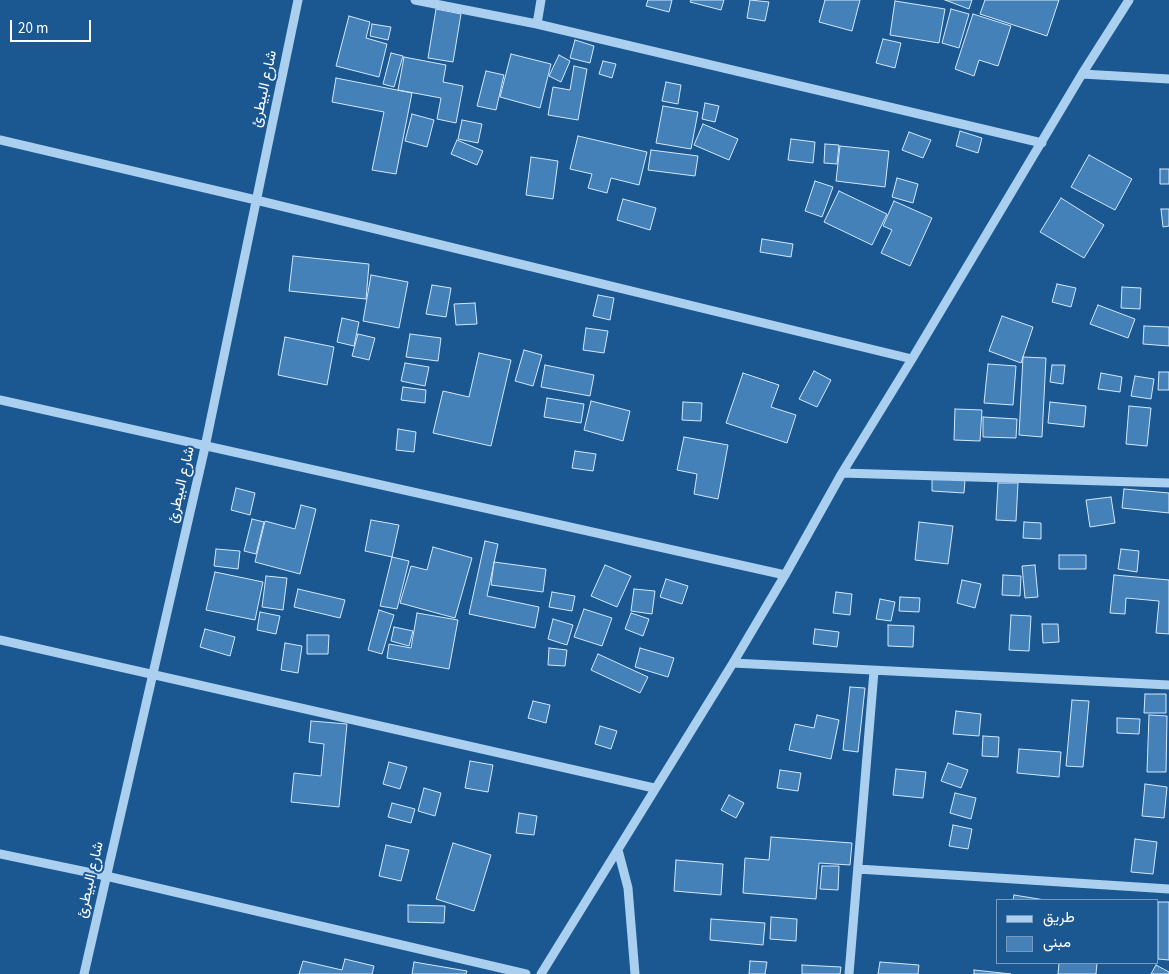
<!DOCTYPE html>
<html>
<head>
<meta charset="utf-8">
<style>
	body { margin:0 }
	#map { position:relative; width:1169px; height:974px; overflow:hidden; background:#1b5892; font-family:"Source Sans 3",Vazirmatn,sans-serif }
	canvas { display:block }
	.legend { position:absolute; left:996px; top:899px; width:162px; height:65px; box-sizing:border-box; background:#1b5892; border:1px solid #769bbe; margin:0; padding:6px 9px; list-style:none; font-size:15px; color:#fff }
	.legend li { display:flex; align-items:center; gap:10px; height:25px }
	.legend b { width:25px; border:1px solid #769bbe }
	.scale { position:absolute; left:10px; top:20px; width:81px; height:22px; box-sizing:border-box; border:2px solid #fff; border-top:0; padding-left:6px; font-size:15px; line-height:18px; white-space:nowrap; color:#fff; -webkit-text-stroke:4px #1b5892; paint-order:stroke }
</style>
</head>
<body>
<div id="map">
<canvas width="1169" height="974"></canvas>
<ul class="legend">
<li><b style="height:6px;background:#abcfef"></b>طريق</li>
<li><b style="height:14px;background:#4481b9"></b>مبنى</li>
</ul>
<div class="scale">20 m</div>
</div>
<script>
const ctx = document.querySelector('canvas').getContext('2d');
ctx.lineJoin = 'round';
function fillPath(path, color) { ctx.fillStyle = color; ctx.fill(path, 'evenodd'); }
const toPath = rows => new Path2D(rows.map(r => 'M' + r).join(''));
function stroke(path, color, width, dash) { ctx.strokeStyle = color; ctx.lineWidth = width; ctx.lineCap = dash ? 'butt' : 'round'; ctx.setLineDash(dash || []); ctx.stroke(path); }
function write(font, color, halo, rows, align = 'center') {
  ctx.font = font + ' "Source Sans 3",Vazirmatn,sans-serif'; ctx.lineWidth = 4; ctx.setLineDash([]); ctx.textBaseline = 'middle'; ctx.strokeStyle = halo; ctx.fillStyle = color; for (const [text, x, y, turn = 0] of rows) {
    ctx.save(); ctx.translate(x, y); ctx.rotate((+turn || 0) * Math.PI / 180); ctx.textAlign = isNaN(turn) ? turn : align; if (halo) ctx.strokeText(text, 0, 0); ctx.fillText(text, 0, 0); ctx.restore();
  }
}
const building = toPath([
	[648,0,672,0,669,12,646,6,648,0],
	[691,0,724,0,721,10,690,2,691,0],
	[750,0,769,2,765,21,747,18,750,0],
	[825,0,860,0,852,31,819,22,825,0],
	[945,0,972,0,969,9,945,0],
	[985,0,1059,0,1047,36,980,14,985,0],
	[895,1,945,9,939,43,890,35,895,1],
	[436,9,461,14,453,62,428,58,436,9],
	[951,9,969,14,959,48,942,43,951,9],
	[973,14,1011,26,998,66,979,60,974,76,955,69,973,14],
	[349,16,370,22,366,38,387,44,379,77,336,66,349,16],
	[372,24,391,27,388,40,370,36,372,24],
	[883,39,901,43,895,68,876,63,883,39],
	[575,40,594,46,590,63,570,58,575,40],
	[391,53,403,56,394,87,383,84,391,53],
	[511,54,551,64,540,108,500,97,511,54],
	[559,55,570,61,561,82,549,76,559,55],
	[404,57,446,65,443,82,463,86,456,123,437,119,441,98,398,90,404,57],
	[603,61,616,64,612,78,599,74,603,61],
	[574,66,587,69,578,120,548,115,553,87,570,90,574,66],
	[486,71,504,75,496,110,477,106,486,71],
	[336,78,412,93,396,174,372,170,384,112,332,102,336,78],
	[666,82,681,85,678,104,662,101,666,82],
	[705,103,719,106,715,122,702,119,705,103],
	[663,106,698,112,691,149,656,143,663,106],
	[412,114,434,120,427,147,405,141,412,114],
	[462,120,482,124,478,143,458,139,462,120],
	[703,124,738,139,729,160,694,145,703,124],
	[960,131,982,138,978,153,956,146,960,131],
	[909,132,931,140,923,158,902,150,909,132],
	[578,136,647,152,639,185,611,178,607,193,588,188,592,174,570,169,578,136],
	[791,139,815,142,813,163,788,160,791,139],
	[457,140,483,151,477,165,451,154,457,140],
	[825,144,839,145,837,164,824,163,825,144],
	[840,146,889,151,885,187,836,181,840,146],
	[651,150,698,156,695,176,648,170,651,150],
	[1089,155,1132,179,1115,210,1071,187,1089,155],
	[531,157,558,161,553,199,526,195,531,157],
	[1160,169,1169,169,1169,184,1160,184,1160,169],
	[897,178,918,184,913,203,892,197,897,178],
	[815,181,833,187,822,217,805,211,815,181],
	[839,191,887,214,872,245,824,222,839,191],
	[1061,198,1104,225,1084,258,1040,232,1061,198],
	[623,199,656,208,650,230,617,220,623,199],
	[894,201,932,218,910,266,881,253,892,230,883,226,894,201],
	[1161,209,1169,209,1169,226,1163,227,1161,209],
	[762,239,793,244,791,257,760,252,762,239],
	[293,256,369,264,366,299,289,291,293,256],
	[371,275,408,282,399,328,363,321,371,275],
	[1057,284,1076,288,1071,307,1052,302,1057,284],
	[432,285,451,288,446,317,426,314,432,285],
	[1122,287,1141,288,1140,309,1121,308,1122,287],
	[598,295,614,298,610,320,593,316,598,295],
	[475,303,477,324,456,325,454,304,475,303],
	[1098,305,1135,319,1128,338,1090,324,1098,305],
	[1002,316,1033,327,1021,363,989,351,1002,316],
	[342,318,359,322,354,346,337,342,342,318],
	[1144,326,1169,327,1169,346,1143,344,1144,326],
	[586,328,608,331,604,353,583,350,586,328],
	[358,334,375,338,369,360,352,356,358,334],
	[410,334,441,338,438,361,406,357,410,334],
	[285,337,334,347,327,385,278,375,285,337],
	[524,350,542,355,533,386,515,381,524,350],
	[479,353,511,360,491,446,433,433,443,391,469,397,479,353],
	[1023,357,1046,358,1042,437,1019,435,1023,357],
	[405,363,429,367,425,386,401,381,405,363],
	[988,364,1016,366,1013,405,984,403,988,364],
	[545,365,594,375,590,396,541,387,545,365],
	[1052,365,1065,365,1063,384,1050,382,1052,365],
	[814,371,831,380,817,407,799,399,814,371],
	[1159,372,1169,372,1169,390,1158,390,1159,372],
	[743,373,779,385,771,407,796,415,787,443,726,423,743,373],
	[1101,373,1122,377,1120,392,1098,389,1101,373],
	[1135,376,1154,379,1151,399,1131,396,1135,376],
	[403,387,426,390,425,403,401,400,403,387],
	[547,398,584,404,581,423,544,417,547,398],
	[591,401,630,411,623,441,584,430,591,401],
	[683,402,702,403,701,421,682,420,683,402],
	[1050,402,1086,406,1084,427,1048,423,1050,402],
	[1129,406,1151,408,1147,446,1126,444,1129,406],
	[955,409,982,410,980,441,954,440,955,409],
	[983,417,1017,419,1016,438,983,437,983,417],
	[398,429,416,432,414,452,396,450,398,429],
	[684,437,728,445,718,499,694,494,697,474,677,470,684,437],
	[575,451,596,454,593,471,572,468,575,451],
	[932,479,965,480,964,493,932,491,932,479],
	[998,483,1018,483,1016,521,996,520,998,483],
	[236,488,255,493,250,515,231,510,236,488],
	[1124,489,1169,493,1169,513,1122,508,1124,489],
	[1111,497,1115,523,1090,527,1086,500,1111,497],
	[301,505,316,509,300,574,255,562,265,521,295,529,301,505],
	[252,519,264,522,256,554,244,551,252,519],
	[371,520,399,525,392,557,365,551,371,520],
	[919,522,953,526,948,564,915,560,919,522],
	[1024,522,1041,523,1041,539,1023,538,1024,522],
	[485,541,498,544,487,596,539,607,535,628,469,614,485,541],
	[433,547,472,558,455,618,400,603,411,566,427,570,433,547],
	[216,549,240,551,238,569,214,566,216,549],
	[1121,549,1139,551,1137,572,1118,569,1121,549],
	[1059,555,1086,555,1086,569,1059,569,1059,555],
	[392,557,409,561,397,609,380,606,392,557],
	[494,562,546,569,543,592,491,585,494,562],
	[605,565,631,576,617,607,591,596,605,565],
	[1035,565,1038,597,1025,598,1022,566,1035,565],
	[215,572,263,582,255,620,206,610,215,572],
	[1003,575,1021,576,1020,596,1002,595,1003,575],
	[1114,575,1169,580,1169,634,1156,633,1159,601,1126,598,1125,614,1110,613,1114,575],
	[266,576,287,578,283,610,262,607,266,576],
	[666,579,688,586,682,604,660,597,666,579],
	[962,580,981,584,975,608,957,603,962,580],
	[298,589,345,600,340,618,294,607,298,589],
	[634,589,655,591,652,614,631,611,634,589],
	[552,592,575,596,572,611,549,607,552,592],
	[836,592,852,594,850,615,833,613,836,592],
	[900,597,920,598,919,612,899,611,900,597],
	[880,599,895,602,891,621,876,619,880,599],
	[584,609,612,618,602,646,574,637,584,609],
	[379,610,394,615,382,654,368,650,379,610],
	[260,612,280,616,276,634,257,630,260,612],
	[417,613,458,620,449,669,387,658,389,644,411,648,417,613],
	[631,613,649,619,643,636,625,629,631,613],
	[1011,615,1031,616,1029,651,1009,650,1011,615],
	[553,619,573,625,567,645,548,639,553,619],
	[1042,624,1058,624,1059,642,1043,643,1042,624],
	[888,625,914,626,913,647,888,646,888,625],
	[394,627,413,631,409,646,391,641,394,627],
	[205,629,235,637,230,656,200,647,205,629],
	[815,629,839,632,837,647,813,644,815,629],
	[307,635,329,635,328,654,307,654,307,635],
	[285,643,302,646,298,673,281,670,285,643],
	[549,648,567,650,565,666,548,665,549,648],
	[640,648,674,658,668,677,635,667,640,648],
	[598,654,648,677,640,693,591,670,598,654],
	[850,687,865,688,858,752,843,750,850,687],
	[1145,694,1166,694,1166,713,1144,713,1145,694],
	[1072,700,1089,701,1083,767,1066,766,1072,700],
	[533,701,550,705,546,723,528,718,533,701],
	[956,711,981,714,979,736,953,734,956,711],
	[817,715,839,720,831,759,789,750,795,724,814,728,817,715],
	[1149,715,1167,716,1166,772,1147,772,1149,715],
	[1117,718,1140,719,1139,734,1117,733,1117,718],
	[311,721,347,724,339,807,291,802,294,773,321,776,324,744,309,742,311,721],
	[600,726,617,731,611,749,595,744,600,726],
	[983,736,999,737,998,757,982,756,983,736],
	[1019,749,1061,752,1059,777,1017,773,1019,749],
	[470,761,493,765,488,792,465,788,470,761],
	[389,762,407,767,400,789,383,784,389,762],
	[948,763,968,770,961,788,941,781,948,763],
	[896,769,926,772,923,798,893,795,896,769],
	[780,770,801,773,798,791,777,788,780,770],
	[1145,784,1167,787,1164,818,1142,816,1145,784],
	[424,788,441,793,435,816,418,811,424,788],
	[955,793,976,798,971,819,950,813,955,793],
	[729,795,744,803,736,818,721,810,729,795],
	[392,803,415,809,411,823,388,817,392,803],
	[519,813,537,816,534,835,516,833,519,813],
	[953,825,972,829,968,849,949,846,953,825],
	[771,837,852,843,850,865,819,863,816,899,743,893,745,858,769,860,771,837],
	[1135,839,1157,842,1153,874,1131,872,1135,839],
	[453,843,491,855,474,911,436,899,453,843],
	[386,845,409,850,401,881,379,876,386,845],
	[676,860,723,864,721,895,674,891,676,860],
	[822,866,839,866,838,890,820,889,822,866],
	[1014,895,1045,900,1013,900,1014,895],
	[1158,902,1169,902,1169,960,1158,959,1158,902],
	[408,905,445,906,444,923,408,922,408,905],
	[771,917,797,919,796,941,770,939,771,917],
	[711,919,765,923,763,945,710,940,711,919],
	[345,959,374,966,372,974,299,974,303,961,342,970,345,959],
	[750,961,767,962,765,974,749,974,750,961],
	[414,962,467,971,466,974,412,974,414,962],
	[880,962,919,965,918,974,878,974,880,962],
	[1059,963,1097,963,1096,974,1058,974,1059,963],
	[802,965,841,967,840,974,802,974,802,965],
	[1156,965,1169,972,1169,974,1151,974,1156,965],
	[974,970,1011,974,974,974,974,970]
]);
fillPath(building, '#4481b9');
stroke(building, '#d2e7fa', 1);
stroke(toPath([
	[415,0,537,24,1042,143],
	[537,24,541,0],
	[1082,74,1169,79],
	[0,140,256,200,912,359],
	[0,400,785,575],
	[842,473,1169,483],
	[0,640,654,788],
	[733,663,1169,685],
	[618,850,628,888,635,974],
	[0,854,106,876,526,974],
	[858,869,1169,889],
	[84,974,205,447,298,0],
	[541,974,733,663,785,575,842,473,912,359,1082,74,1129,0],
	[849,974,874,671]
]), '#abcfef', 9);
write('15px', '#fff', '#1b5892', [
	["شارع البيطرئ",265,89,-78],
	["شارع البيطرئ",182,485,-77],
	["شارع البيطرئ",91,880,-77]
]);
</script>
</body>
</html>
